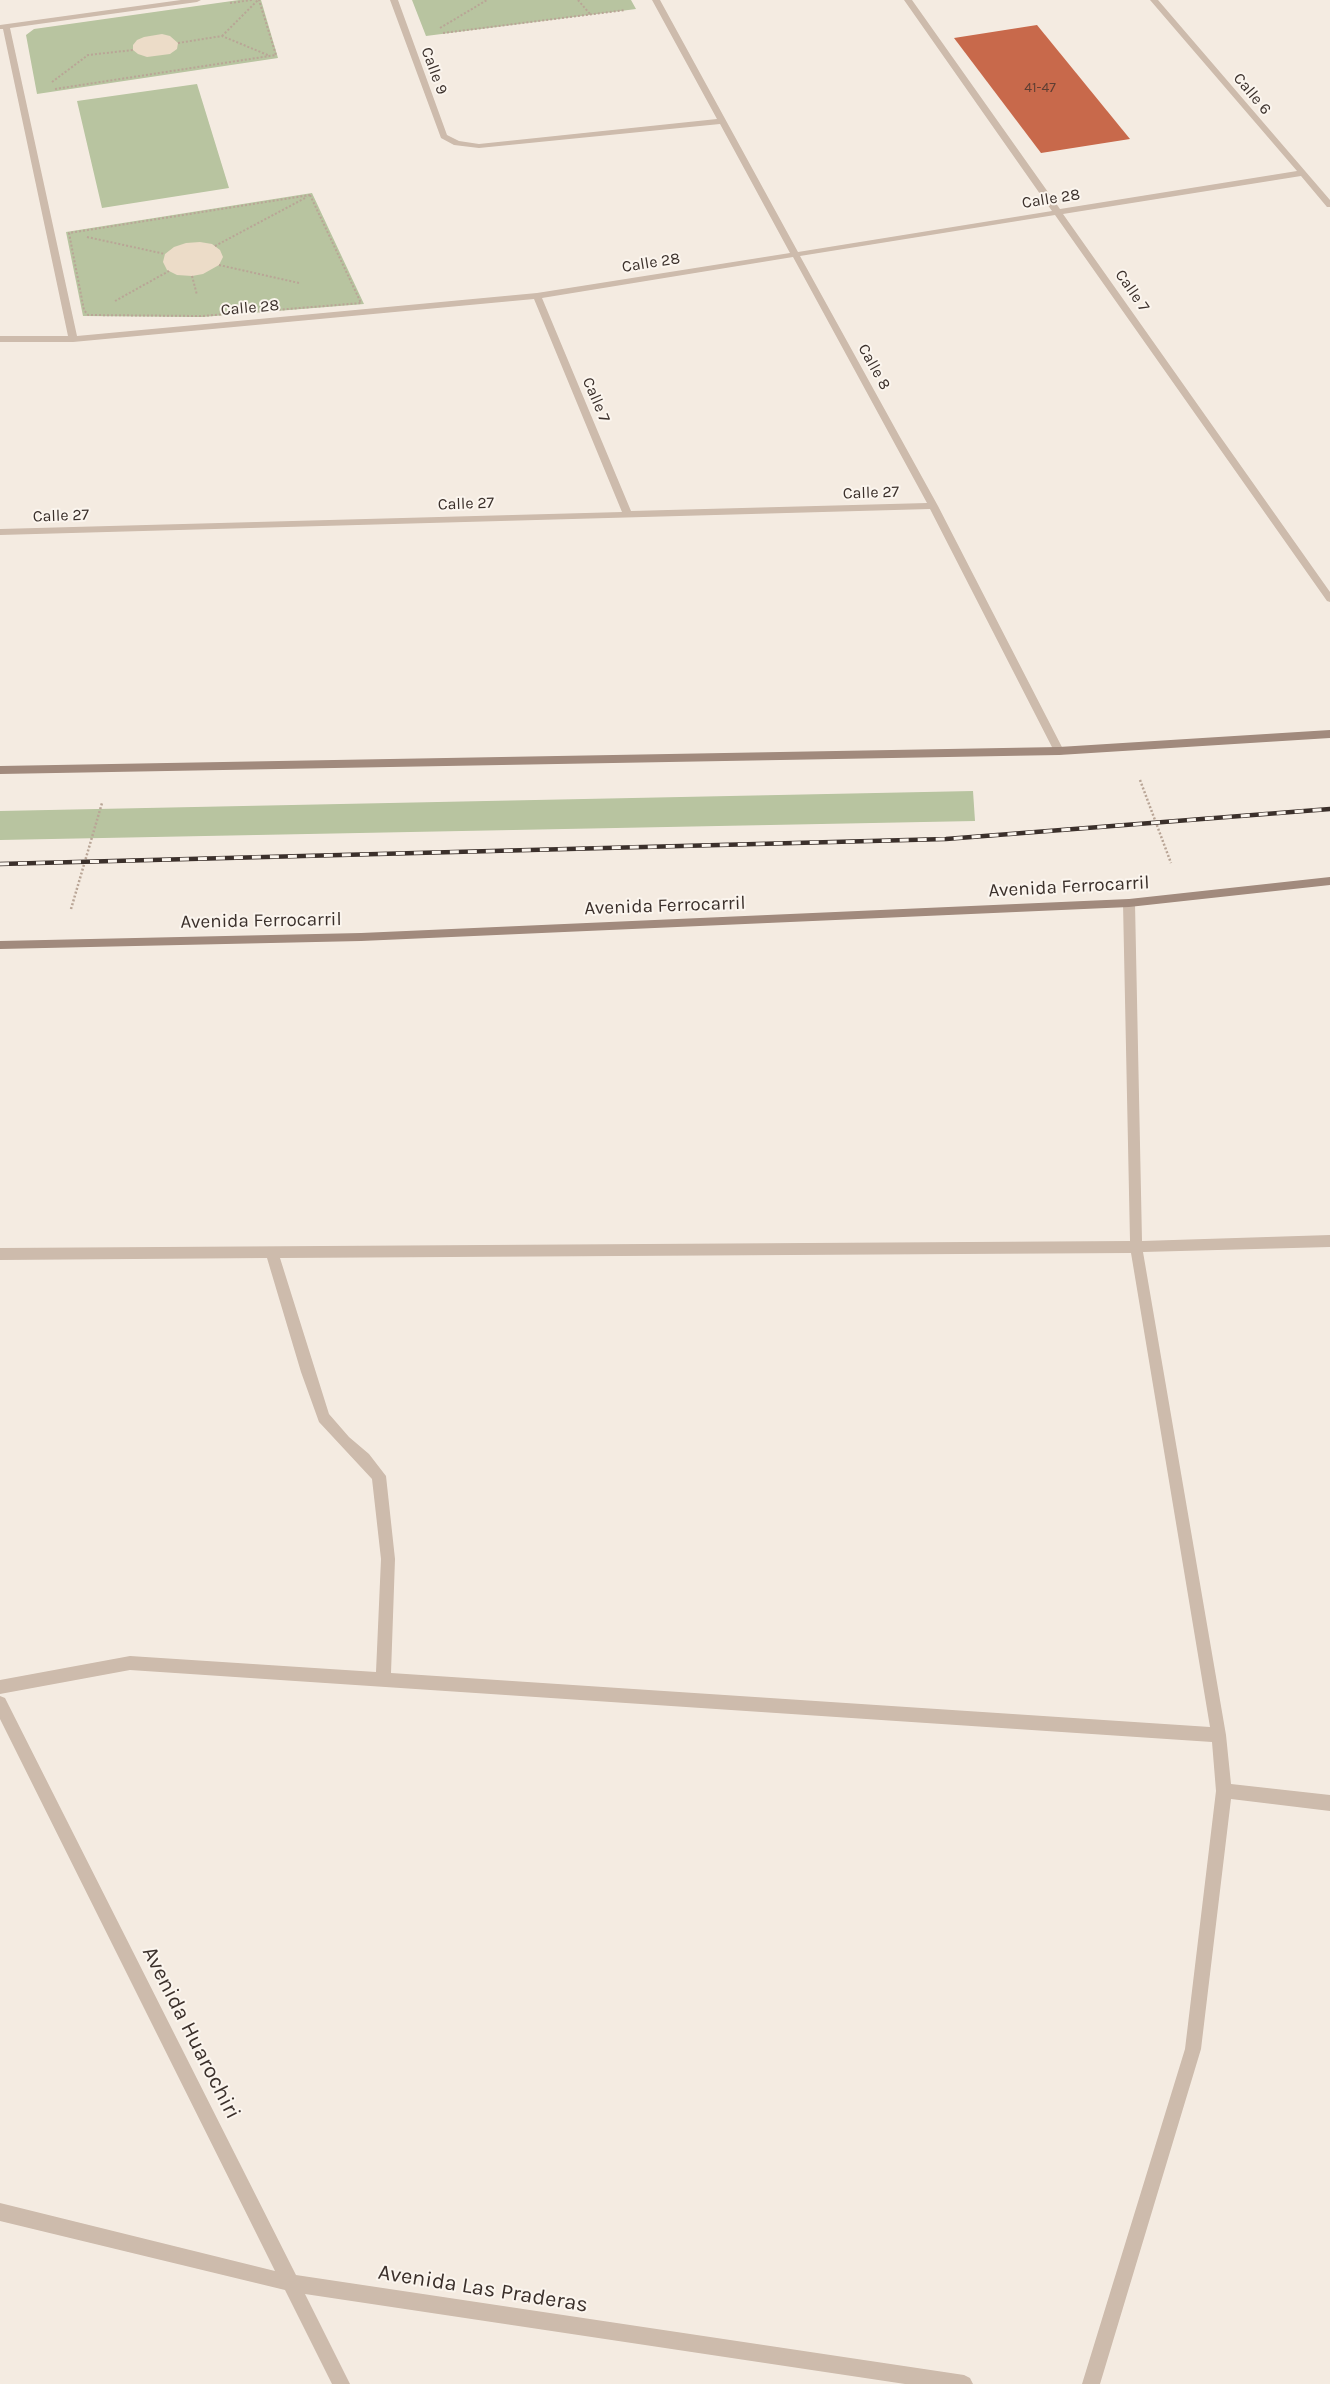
<!DOCTYPE html>
<html>
<head>
<meta charset="utf-8">
<style>
	body { margin:0 }
	canvas { display:block; background:#f4ebe1 }
</style>
</head>
<body>
<canvas width="1330" height="2384"></canvas>
<script>
const ctx = document.querySelector('canvas').getContext('2d');
ctx.lineJoin = 'round';
function fillPath(path, color) { ctx.fillStyle = color; ctx.fill(path, 'evenodd'); }
const toPath = rows => new Path2D(rows.map(r => 'M' + r).join(''));
function stroke(path, color, width, dash) { ctx.strokeStyle = color; ctx.lineWidth = width; ctx.lineCap = dash ? 'butt' : 'round'; ctx.setLineDash(dash || []); ctx.stroke(path); }
function write(font, color, halo, rows, align = 'center') {
  ctx.font = font + ' Karla,sans-serif'; ctx.lineWidth = 4; ctx.setLineDash([]); ctx.textBaseline = 'middle'; ctx.strokeStyle = halo; ctx.fillStyle = color; for (const [text, x, y, turn = 0] of rows) {
    ctx.save(); ctx.translate(x, y); ctx.rotate((+turn || 0) * Math.PI / 180); ctx.textAlign = isNaN(turn) ? turn : align; if (halo) ctx.strokeText(text, 0, 0); ctx.fillText(text, 0, 0); ctx.restore();
  }
}
fillPath(toPath([
	[239,0,261,0,278,58,37,94,26,35,34,29],
	[412,0,631,0,636,9,426,36],
	[197,84,229,188,102,208,77,101],
	[312,193,364,304,202,317,83,316,66,232],
	[973,791,975,821,0,840,0,811]
]), '#b8c4a0');
fillPath(toPath([
	[162,34,170,36,178,43,177,49,170,54,147,57,138,54,133,50,133,45,137,40,144,37],
	[200,242,212,244,220,250,223,257,219,265,203,274,192,276,177,275,167,270,163,262,165,254,174,247,186,243]
]), '#ecdcc8');
fillPath(toPath([
	[1037,25,1130,139,1041,153,954,38]
]), '#c8694b');
stroke(toPath([
	[578,0,590,14],
	[230,3,252,0],
	[440,28,487,0],
	[443,33,625,10],
	[222,36,258,0],
	[178,43,222,36,270,56],
	[52,82,88,55,133,50],
	[55,89,276,55,259,0],
	[310,195,361,303,202,316,88,315,84,310,69,233,310,195],
	[87,237,165,254],
	[215,246,307,197],
	[219,265,299,283],
	[192,276,197,295],
	[115,301,169,271]
]), '#b9a596', 2, [2, 2]);
stroke(toPath([
	[1140,780,1171,863],
	[71,909,102,803]
]), '#b9a596', 2.5, [2, 2]);
fillPath(toPath([
	[181,0,201,0,197,2,10,28,77,336,537,293,790,253,720,124,479,148,454,145,441,138,390,0,398,0,447,135,459,141,479,144,717,119,652,0,660,0,798,252,1052,211,904,0,912,0,1060,209,1297,171,1150,0,1158,0,1330,200,1330,207,1327,207,1301,176,1063,214,1330,592,1330,602,1327,601,1055,215,800,256,938,506,1064,751,1063,754,1059,755,1054,751,930,509,0,535,0,529,622,512,534,299,73,342,0,342,0,336,68,336,3,29,0,29,0,25,181,0],
	[793,257,927,503,631,511,542,298,793,257],
	[1129,899,1135,903,1142,1241,1330,1235,1330,1247,1143,1252,1226,1735,1231,1784,1330,1795,1330,1811,1231,1799,1201,2049,1100,2384,1082,2384,1185,2049,1216,1791,1212,1742,130,1670,0,1694,0,1680,130,1656,376,1672,381,1559,372,1479,319,1422,301,1372,267,1258,0,1260,0,1248,1130,1241,1123,903,1129,899],
	[1131,1253,1210,1727,391,1673,395,1559,386,1476,369,1454,349,1437,329,1414,280,1258,1131,1253],
	[0,1696,5,1698,296,2275,964,2375,970,2378,973,2384,905,2384,305,2294,350,2384,332,2384,285,2290,0,2221,0,2203,275,2271,0,1719,0,1696]
]), '#cdbbac');
fillPath(toPath([
	[1330,730,1330,738,1059,755,0,774,0,766,1059,747,1330,730],
	[1330,877,1330,885,1129,907,361,941,0,949,0,941,361,933,1129,899,1330,877]
]), '#a18a7d');
const rail = toPath([
	[0,864,946,839,1330,809]
]);
stroke(rail, '#3b302b', 4.5);
stroke(rail, '#fbf5ee', 3, [9]);
write('14px', '#5e3e33', null, [
	["41-47",1040,88]
]);
write('16px', '#3b302b', '#fbf5ee', [
	["Calle 9",434,71,70],
	["Calle 6",1252,94,50],
	["Calle 28",1051,199,-9],
	["Calle 28",651,263,-9],
	["Calle 7",1132,291,55],
	["Calle 28",250,308,-5],
	["Calle 8",874,367,61],
	["Calle 7",596,400,67],
	["Calle 27",871,493,-2],
	["Calle 27",466,504,-2],
	["Calle 27",61,516,-2]
]);
write('19px', '#3b302b', '#fbf5ee', [
	["Avenida Ferrocarril",1069,887,-3],
	["Avenida Ferrocarril",665,906,-2],
	["Avenida Ferrocarril",261,921,-1]
]);
write('22px', '#3b302b', '#fbf5ee', [
	["Avenida Huarochiri",191,2033,63],
	["Avenida Las Praderas",483,2289,9]
]);
</script>
</body>
</html>
